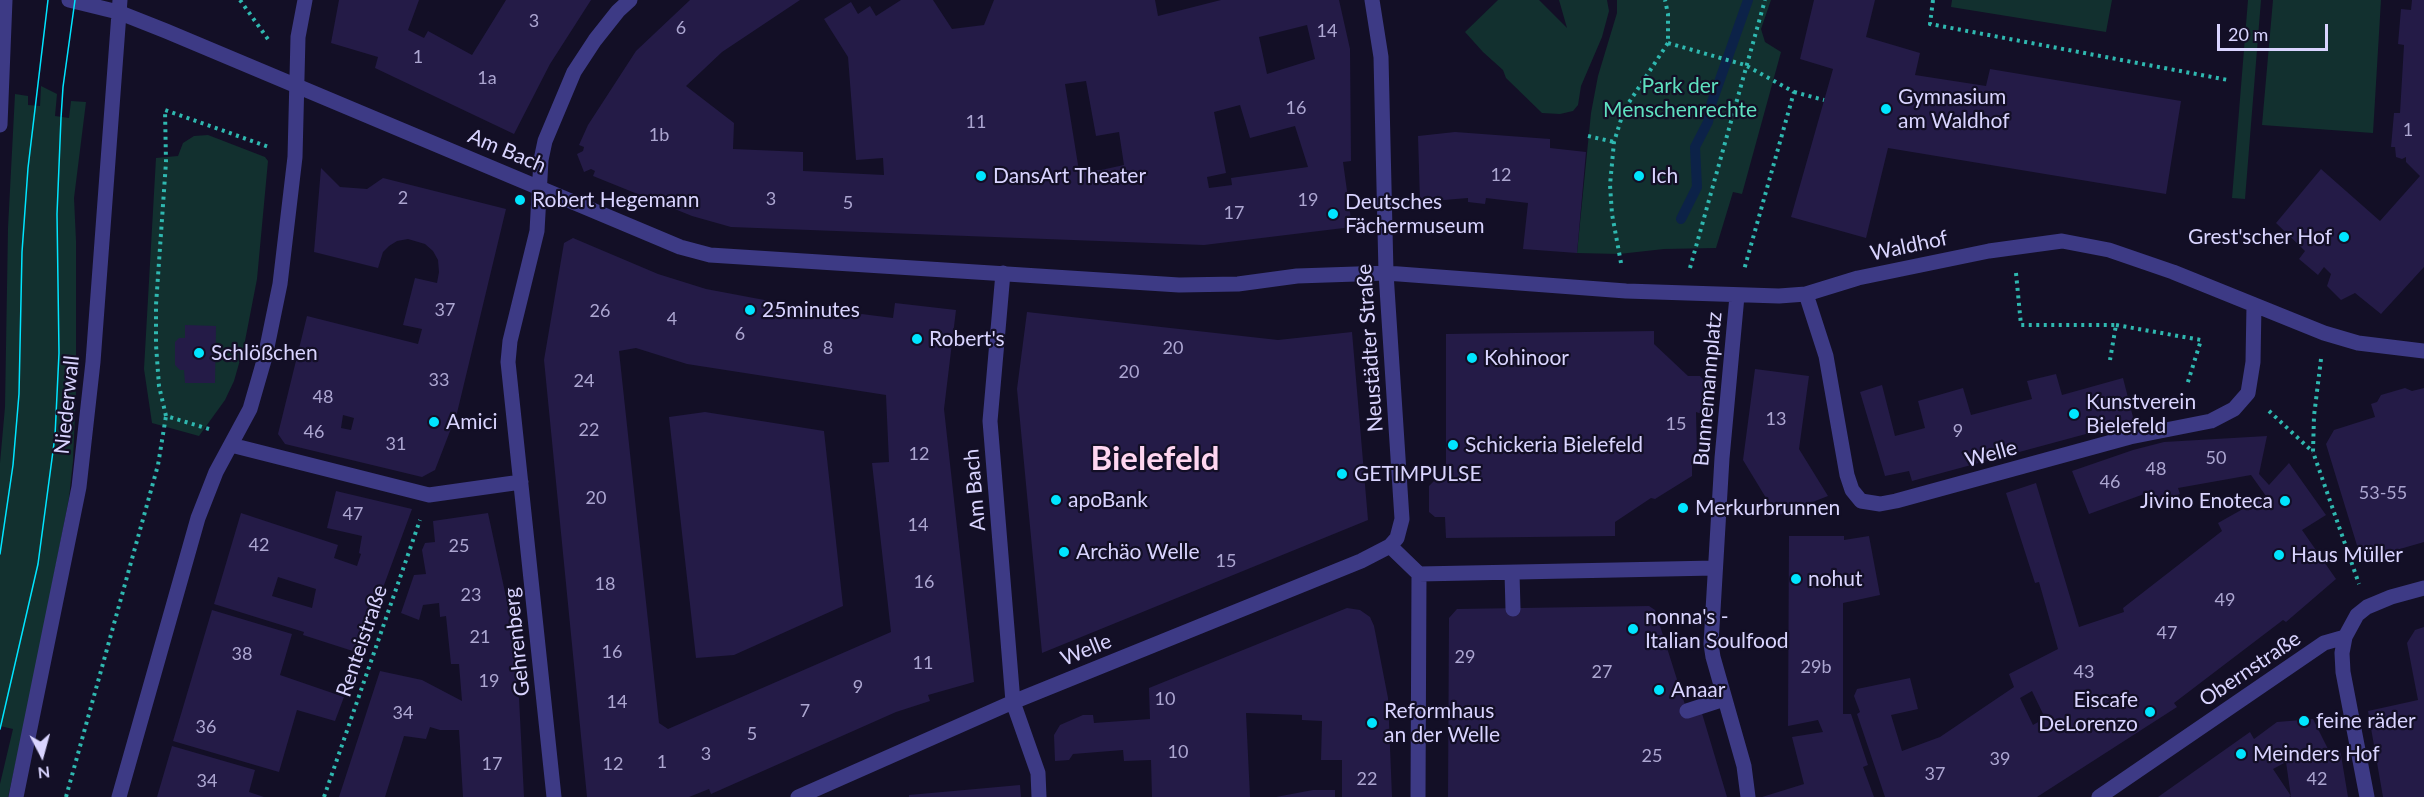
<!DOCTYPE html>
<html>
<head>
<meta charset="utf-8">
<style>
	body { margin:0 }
	#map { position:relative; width:2424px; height:797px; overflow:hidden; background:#130f26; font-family:Lato,sans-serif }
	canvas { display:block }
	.north { position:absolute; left:12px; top:725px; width:60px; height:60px; -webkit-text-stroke:4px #130f26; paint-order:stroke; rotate:174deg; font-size:16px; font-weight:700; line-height:24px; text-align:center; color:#d9d4ff }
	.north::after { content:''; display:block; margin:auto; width:21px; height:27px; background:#d9d4ff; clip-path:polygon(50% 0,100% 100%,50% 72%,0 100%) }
	.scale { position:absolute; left:2217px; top:24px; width:111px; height:27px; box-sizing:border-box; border:3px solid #d9d4ff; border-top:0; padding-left:8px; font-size:18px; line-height:21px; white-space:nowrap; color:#d9d4ff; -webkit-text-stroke:4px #130f26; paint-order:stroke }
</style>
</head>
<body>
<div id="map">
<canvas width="2424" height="797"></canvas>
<div class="north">N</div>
<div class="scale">20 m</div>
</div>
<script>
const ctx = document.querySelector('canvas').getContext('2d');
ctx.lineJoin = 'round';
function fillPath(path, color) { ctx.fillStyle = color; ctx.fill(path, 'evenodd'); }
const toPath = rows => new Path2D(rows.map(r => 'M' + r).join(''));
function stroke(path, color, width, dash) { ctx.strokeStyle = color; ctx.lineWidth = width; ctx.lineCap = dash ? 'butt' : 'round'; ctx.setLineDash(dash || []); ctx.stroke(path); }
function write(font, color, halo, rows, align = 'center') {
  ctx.font = font + ' Lato,sans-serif'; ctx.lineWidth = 4.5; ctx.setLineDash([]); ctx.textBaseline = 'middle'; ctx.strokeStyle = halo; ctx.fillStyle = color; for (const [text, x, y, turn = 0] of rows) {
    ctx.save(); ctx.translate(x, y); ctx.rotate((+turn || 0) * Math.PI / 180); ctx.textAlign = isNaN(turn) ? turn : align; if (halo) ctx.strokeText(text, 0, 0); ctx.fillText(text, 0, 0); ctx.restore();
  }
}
fillPath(toPath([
	[1498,0,1539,0,1567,28,1559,0,1607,0,1609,11,1602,37,1581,86,1578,105,1573,111,1560,114,1542,113,1506,78,1503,70,1483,52,1465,32],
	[1617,0,1771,0,1761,29,1765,42,1781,52,1742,194,1733,192,1716,248,1664,249,1619,254,1577,253,1591,113,1598,76,1617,13],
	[1952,0,2112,0,2106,32,1951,7],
	[2248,0,2261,0,2245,199,2232,198],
	[2273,0,2381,0,2373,133,2262,125],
	[41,86,57,94,55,116,69,118,71,101,86,102,74,198,76,241,76,391,73,461,69,498,27,714,8,797,0,797,0,784,13,729,0,726,0,463,5,407,8,228,15,94,28,96,28,105,40,106],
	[208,135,265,157,268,161,257,279,244,346,234,381,225,400,199,436,152,423,144,369,156,158,178,156,183,143,194,136]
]), '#12302f');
stroke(toPath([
	[1681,219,1697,187,1695,147,1708,122,1712,102,1748,0]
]), '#0c2248', 10);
fillPath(toPath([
	[339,0,419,0,408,30,424,38,428,31,472,55,506,0,591,0,550,64,514,134,375,68,378,57,331,43],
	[690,0,800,0,722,52,686,86,734,123,733,149,803,152,803,171,884,175,883,158,856,160,848,57,824,19,851,2,858,14,870,6,876,16,901,0,933,0,952,29,984,25,994,0,1155,0,1158,16,1221,0,1339,0,1350,49,1351,161,1343,162,1352,227,1204,245,731,227,692,216,593,176,595,171,591,169,584,172,577,154,583,151,584,147,579,145,588,125,636,51],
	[1307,25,1315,59,1267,74,1259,37],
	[1086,81,1096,136,1119,132,1124,165,1101,170,1079,171,1065,84],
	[1240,105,1250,138,1295,126,1308,167,1231,178,1232,185,1209,188,1207,177,1226,173,1214,112],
	[1814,0,1875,0,1866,37,1920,53,1915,75,1986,86,1990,69,2181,101,2166,194,1888,148,1866,238,1791,217,1833,69,1800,59],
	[2412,0,2424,0,2424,267,2381,314,2355,293,2341,300,2327,286,2331,274,2324,267,2318,275,2299,259,2305,251,2276,223,2321,169,2380,221,2420,176,2406,162,2406,157,2402,159,2396,157,2395,147,2391,147,2394,113,2400,113,2404,45,2398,44,2401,9,2411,10],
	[1455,132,1550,139,1550,148,1586,152,1577,253,1523,249,1528,203,1486,198,1485,204,1468,202,1468,198,1420,202,1418,136],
	[321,168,340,187,367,189,383,178,506,209,457,413,435,470,422,477,285,444,278,434,307,316,418,344,422,329,403,325,415,278,437,283,439,272,438,260,433,251,425,244,408,239,397,241,389,246,383,252,378,268,314,252],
	[343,415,354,418,351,430,341,428],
	[573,238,658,274,706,289,791,305,893,318,895,303,956,310,944,409,974,682,928,695,930,701,896,712,711,794,709,789,689,797,587,797,544,360,564,243],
	[636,348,687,364,886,395,889,462,872,463,891,632,668,729,659,723,619,351],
	[1027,312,1278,340,1352,332,1368,520,1042,653,1017,389],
	[185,325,216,326,215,383,185,383,184,370,180,370,175,365,175,342,179,338,185,338],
	[1654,331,1654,344,1688,376,1700,376,1710,387,1711,417,1696,412,1697,454,1692,455,1692,476,1655,499,1651,498,1615,522,1615,536,1446,538,1445,517,1435,517,1429,512,1429,486,1434,481,1446,480,1446,334],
	[1755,369,1809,376,1799,449,1828,496,1777,516,1743,460],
	[2056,374,2062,395,2123,378,2134,421,1912,481,1909,471,1885,476,1860,392,1882,385,1895,436,1925,428,1918,401,1963,388,1971,415,2032,399,2027,381],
	[2405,388,2412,391,2424,388,2424,542,2369,558,2359,552,2326,444,2334,430,2375,417,2371,404,2377,402,2381,395],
	[705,412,824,431,843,606,734,655,696,658,669,417],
	[2267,436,2259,474,2269,485,2289,463,2326,515,2302,530,2336,579,2286,622,2283,620,2174,703,2177,707,2037,797,1885,797,1857,714,1860,712,1854,696,1857,689,1910,678,1918,709,1891,715,1902,751,1940,737,2014,687,2009,674,2058,649,2039,582,2035,583,2006,493,2036,483,2079,627,2124,612,2123,608,2222,531,2218,523,2266,496,2251,475,2178,488,2180,494,2151,504,2147,493,2089,514,2072,471,2133,450,2164,442],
	[2032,691,2045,718,2033,725,2020,698],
	[336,491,412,509,359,653,303,635,304,632,214,604,241,513,338,545,334,558,357,566,361,554,359,553,362,536,327,528],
	[278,577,316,589,312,608,272,596],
	[488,513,509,611,519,698,524,797,463,797,459,730,440,730,430,727,426,739,404,736,385,797,339,797,380,671,422,680,462,701,459,664,451,664,446,616,440,617,439,603,423,605,419,620,401,613,414,575,426,574,422,550,425,543,435,542,433,521],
	[1789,536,1844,536,1844,540,1869,536,1880,595,1843,603,1843,714,1851,714,1868,765,1863,767,1874,797,1762,797,1804,784,1792,737,1823,732,1818,720,1788,726],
	[1649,606,1655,610,1687,711,1701,710,1727,797,1448,797,1449,618,1457,609],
	[1347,608,1360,610,1370,617,1374,626,1388,698,1392,797,1342,797,1342,760,1321,760,1322,721,1302,720,1302,715,1246,713,1250,797,1152,797,1151,760,1124,761,1123,750,1073,754,1069,760,1055,761,1054,735,1060,725,1083,715,1093,715,1094,723,1150,719,1149,688],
	[212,610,292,634,280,675,344,697,335,721,297,710,279,772,173,741],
	[2424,627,2424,797,2383,797,2368,711,2418,700,2407,643,2415,630],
	[2313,719,2329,751,2340,749,2348,797,2291,797,2286,762,2273,769,2291,796,2289,797,2158,797,2250,732,2254,739,2277,722],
	[172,746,255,770,249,792,264,797,157,797],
	[1020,785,1021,797,909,797,909,795],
	[1313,790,1335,790,1335,797,1276,797]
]), '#241b47');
stroke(toPath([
	[240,0,270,42],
	[1933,0,1930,24,2228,80],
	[1668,43,1745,65,1794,92,1744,270],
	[1794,92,1824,100],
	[1588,136,1614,142],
	[1621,263,1612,214,1610,185,1614,142,1624,110,1668,43,1668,14,1665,0],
	[1690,268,1765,0],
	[2016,273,2021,325,2116,325,2110,360],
	[2116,325,2201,340,2187,385],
	[2321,359,2314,416,2313,452,2359,584],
	[2269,411,2313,452],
	[209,429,166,416,159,386,156,345,156,305,166,162,165,110,269,147],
	[66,797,158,465,166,416],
	[324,797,420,520]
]), '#2fb8b0', 4, [3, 4.5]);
stroke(toPath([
	[69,0,118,12,166,31,680,247,710,255,1179,285,1238,284,1297,276,1386,273,1626,291,1779,296,1806,294,1858,278,1989,251,2062,241,2109,250,2173,272,2324,333,2358,343,2424,351],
	[0,125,5,0],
	[1003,273,990,421,1013,702,1038,773,1039,797],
	[1806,294,1826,356,1847,475,1852,490,1861,501,1880,504,1896,501,2130,437,2211,421,2234,409,2248,393,2253,362,2254,305],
	[1737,296,1722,458,1711,644,1713,657,1744,766,1748,797],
	[231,445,429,495,521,482],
	[1390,546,1419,574],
	[1512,573,1513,609],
	[1419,574,1715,568],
	[1687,711,1724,699],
	[16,797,79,487,93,362,120,0],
	[119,797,198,518,216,472,250,409,265,357,280,284,295,157,298,37,305,0],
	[554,797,508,362,510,341,537,231,541,160,545,141,574,72,595,40,618,11,630,0],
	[798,797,1013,702,1361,561,1390,546,1397,538,1402,519,1386,273,1381,57,1372,0],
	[1418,797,1419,574],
	[2099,797,2324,643,2345,637],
	[2367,797,2343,672,2342,653,2345,637,2357,615,2367,607,2391,597,2424,588]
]), '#3d3a85', 15);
stroke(toPath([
	[0,554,13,465,19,394,22,252,28,168,48,0],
	[0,729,38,564,55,436,59,353,57,214,61,118,63,87,75,0]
]), '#00e5ff', 1.5);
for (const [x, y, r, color] of [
	[1886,109,6,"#00e5ff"],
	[981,176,6,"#00e5ff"],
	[1639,176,6,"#00e5ff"],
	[520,200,6,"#00e5ff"],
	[1333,214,6,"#00e5ff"],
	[2344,237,6,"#00e5ff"],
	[750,310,6,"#00e5ff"],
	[917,339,6,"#00e5ff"],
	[199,353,6,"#00e5ff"],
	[1472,358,6,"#00e5ff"],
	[2074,414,6,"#00e5ff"],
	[434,422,6,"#00e5ff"],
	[1453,445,6,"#00e5ff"],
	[1342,474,6,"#00e5ff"],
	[1056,500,6,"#00e5ff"],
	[2285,501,6,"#00e5ff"],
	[1683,508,6,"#00e5ff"],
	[1064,552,6,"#00e5ff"],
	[2279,555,6,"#00e5ff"],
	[1796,579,6,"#00e5ff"],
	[1633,629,6,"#00e5ff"],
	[1659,690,6,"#00e5ff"],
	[2150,712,6,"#00e5ff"],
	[2304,721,6,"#00e5ff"],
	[1372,723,6,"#00e5ff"],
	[2241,754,6,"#00e5ff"]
]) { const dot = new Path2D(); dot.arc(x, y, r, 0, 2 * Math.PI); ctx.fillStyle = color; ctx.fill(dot); stroke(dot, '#130f26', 2); }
write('18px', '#aca6d1', null, [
	["3",534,21],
	["6",681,28],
	["14",1327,31],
	["1",418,57],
	["1a",487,78],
	["16",1296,108],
	["11",976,122],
	["1",2408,130],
	["1b",659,135],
	["12",1501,175],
	["2",403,198],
	["3",771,199],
	["19",1308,200],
	["5",848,203],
	["17",1234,213],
	["37",445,310],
	["26",600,311],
	["4",672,319],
	["6",740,334],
	["8",828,348],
	["20",1173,348],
	["20",1129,372],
	["33",439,380],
	["24",584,381],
	["48",323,397],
	["13",1776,419],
	["15",1676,424],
	["22",589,430],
	["9",1958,431],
	["46",314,432],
	["31",396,444],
	["12",919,454],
	["50",2216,458],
	["48",2156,469],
	["46",2110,482],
	["53-55",2383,493],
	["20",596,498],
	["47",353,514],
	["14",918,525],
	["42",259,545],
	["25",459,546],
	["15",1226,561],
	["16",924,582],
	["18",605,584],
	["23",471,595],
	["49",2225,600],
	["47",2167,633],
	["21",480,637],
	["16",612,652],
	["38",242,654],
	["29",1465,657],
	["11",923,663],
	["29b",1816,667],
	["27",1602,672],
	["43",2084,672],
	["19",489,681],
	["9",858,687],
	["10",1165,699],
	["14",617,702],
	["7",805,711],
	["34",403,713],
	["36",206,727],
	["5",752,734],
	["10",1178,752],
	["3",706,754],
	["25",1652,756],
	["39",2000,759],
	["1",662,762],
	["17",492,764],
	["12",613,764],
	["37",1935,774],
	["22",1367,779],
	["42",2317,779],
	["34",207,781]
]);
write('21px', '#5fe0c0', '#130f26', [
	["Park der",1680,86],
	["Menschenrechte",1680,110]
]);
write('21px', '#d9d4ff', '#130f26', [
	["Gymnasium",1898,97],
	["am Waldhof",1898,121],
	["DansArt Theater",993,176],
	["Ich",1651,176],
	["Robert Hegemann",532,200],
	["Deutsches",1345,202],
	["Fächermuseum",1345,226],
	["Grest'scher Hof",2332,237,"right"],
	["25minutes",762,310],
	["Robert's",929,339],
	["Schlößchen",211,353],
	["Kohinoor",1484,358],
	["Kunstverein",2086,402],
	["Bielefeld",2086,426],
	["Amici",446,422],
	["Schickeria Bielefeld",1465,445],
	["GETIMPULSE",1354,474],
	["apoBank",1068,500],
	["Jivino Enoteca",2273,501,"right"],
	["Merkurbrunnen",1695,508],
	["Archäo Welle",1076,552],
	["Haus Müller",2291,555],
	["nohut",1808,579],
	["nonna's -",1645,617],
	["Italian Soulfood",1645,641],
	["Anaar",1671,690],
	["Eiscafe",2138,700,"right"],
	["DeLorenzo",2138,724,"right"],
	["Reformhaus",1384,711],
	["an der Welle",1384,735],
	["feine räder",2316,721],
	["Meinders Hof",2253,754]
], 'left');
write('21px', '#d9d4ff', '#130f26', [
	["Am Bach",507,151,23],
	["Waldhof",1909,246,-12],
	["Neustädter Straße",1370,348,-94],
	["Bunnemannplatz",1708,389,-85],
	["Niederwall",67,405,-84],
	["Welle",1991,454,-15],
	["Am Bach",975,490,-95],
	["Renteistraße",362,641,-71],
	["Gehrenberg",517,642,-96],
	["Welle",1086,650,-22],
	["Obernstraße",2250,669,-34]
]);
write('bold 33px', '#ffd6f0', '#130f26', [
	["Bielefeld",1155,459]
]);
</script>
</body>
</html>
